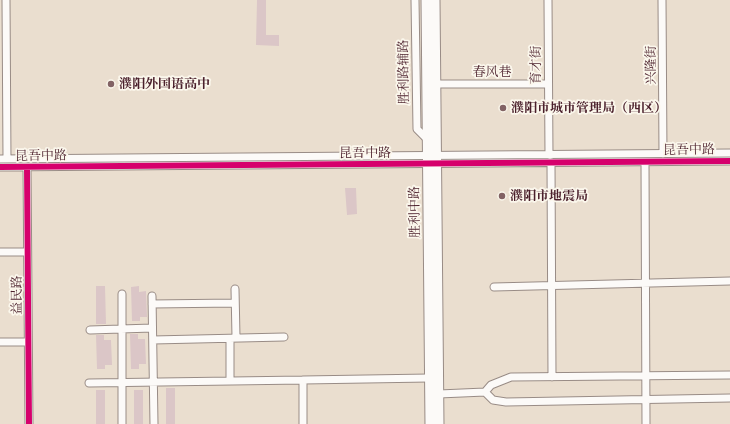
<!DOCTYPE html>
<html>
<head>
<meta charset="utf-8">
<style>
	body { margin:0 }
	canvas { display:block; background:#eadecf }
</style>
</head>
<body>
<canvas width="730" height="424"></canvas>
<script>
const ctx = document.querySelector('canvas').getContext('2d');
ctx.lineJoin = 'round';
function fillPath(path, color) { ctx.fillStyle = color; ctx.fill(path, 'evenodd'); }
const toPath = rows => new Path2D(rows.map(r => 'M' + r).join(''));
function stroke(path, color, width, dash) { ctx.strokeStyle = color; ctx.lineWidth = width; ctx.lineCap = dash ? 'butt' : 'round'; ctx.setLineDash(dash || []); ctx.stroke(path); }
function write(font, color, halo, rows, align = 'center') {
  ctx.font = font + ' "Libre Caslon Text","Noto Serif SC",serif'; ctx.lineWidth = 3.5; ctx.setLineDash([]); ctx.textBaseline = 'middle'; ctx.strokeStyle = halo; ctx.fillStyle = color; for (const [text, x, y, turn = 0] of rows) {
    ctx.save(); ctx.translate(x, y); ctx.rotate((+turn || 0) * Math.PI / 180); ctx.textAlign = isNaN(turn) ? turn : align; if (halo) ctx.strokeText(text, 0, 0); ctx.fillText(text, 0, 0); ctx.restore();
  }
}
fillPath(toPath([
	[257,0,266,0,266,35,279,35,279,46,256,45],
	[345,188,356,188,357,214,347,215],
	[96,286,105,286,106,324,96,324],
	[139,286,139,292,146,291,147,317,140,317,140,321,132,321,131,287],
	[130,334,138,334,138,339,145,339,146,364,139,364,139,369,131,369],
	[96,335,104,335,104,340,111,340,112,365,105,365,105,369,97,369],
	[166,388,175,388,175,424,166,424],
	[96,390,105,390,105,424,96,424],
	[134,390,143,390,143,424,134,424]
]), '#dbc6c7');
const minor = toPath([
	[6,0,7,159],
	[415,0,417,129,427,139],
	[548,0,549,155],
	[662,0,663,154],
	[436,84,548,84],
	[0,159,730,153],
	[551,162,552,377],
	[645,162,646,424],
	[0,167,730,161],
	[27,167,29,424],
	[0,252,27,252],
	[494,287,730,281],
	[235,289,236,337],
	[122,294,122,424],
	[152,296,154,424],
	[152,304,235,303],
	[90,330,152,328],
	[230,339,230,380],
	[153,340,284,337],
	[0,342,28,342],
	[89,383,303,380],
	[485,392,493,400,506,402,730,398],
	[439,394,485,392,491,385,511,377,730,375],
	[303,424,303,380,429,378]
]);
const major = toPath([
	[426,0,430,424],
	[435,0,439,424]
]);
stroke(minor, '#998c86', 9);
stroke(major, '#998c86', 11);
stroke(minor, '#fcfaf8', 7);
stroke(major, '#fcfaf8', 9);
stroke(toPath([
	[0,167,730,161],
	[27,167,29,424]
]), '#d6006c', 6);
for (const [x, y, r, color] of [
	[111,84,4,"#826264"],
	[503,108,4,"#826264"],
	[502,196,4,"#826264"]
]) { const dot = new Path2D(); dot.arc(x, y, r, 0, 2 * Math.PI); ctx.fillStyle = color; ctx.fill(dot); stroke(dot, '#fbf7ec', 1.5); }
write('13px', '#4a1f2b', '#fbf7ec', [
	["育才街",536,65,-90],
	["兴隆街",651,65,-90],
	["胜利路辅路",404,72,-91],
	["春风巷",492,72],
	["昆吾中路",689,150,-1],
	["昆吾中路",365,153],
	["昆吾中路",41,156,-1],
	["胜利中路",415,212,-91],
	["益民路",17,295,-90]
]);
write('bold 13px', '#4a1f2b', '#fbf7ec', [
	["濮阳外国语高中",119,84],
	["濮阳市城市管理局（西区）",511,108],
	["濮阳市地震局",510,196]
], 'left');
</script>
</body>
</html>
